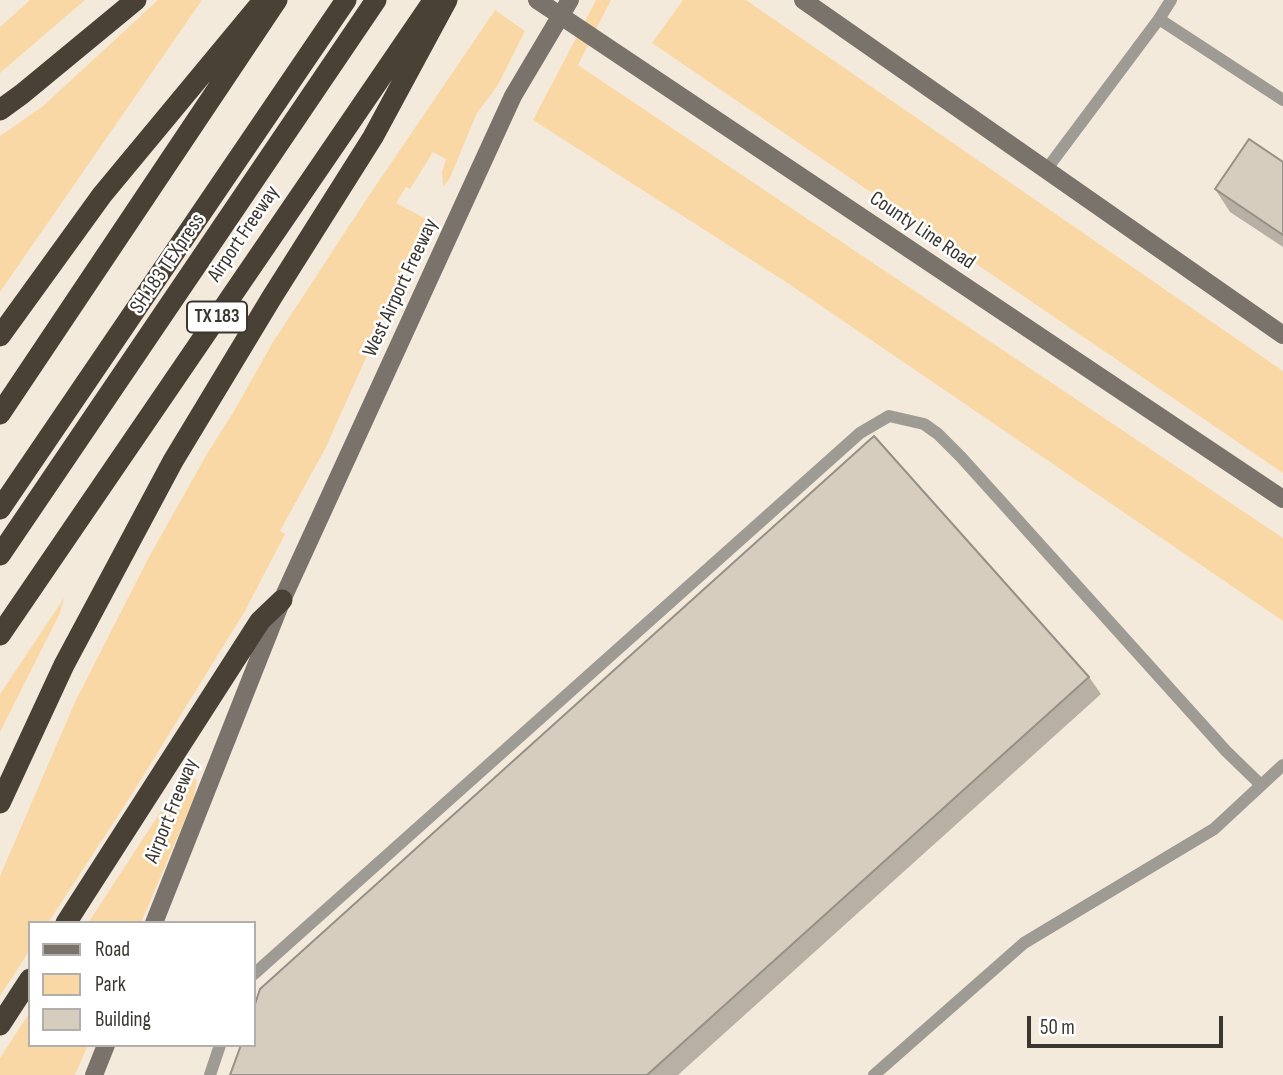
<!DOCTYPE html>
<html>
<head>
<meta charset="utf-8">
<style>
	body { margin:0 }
	#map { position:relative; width:1283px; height:1075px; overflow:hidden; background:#f4eadc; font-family:"Sofia Sans Condensed",sans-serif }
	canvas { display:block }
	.legend { position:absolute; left:28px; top:921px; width:228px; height:126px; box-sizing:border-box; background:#fff; border:2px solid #b0afac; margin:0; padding:9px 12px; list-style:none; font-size:21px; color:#3a3630 }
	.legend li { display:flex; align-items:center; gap:14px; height:35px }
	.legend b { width:35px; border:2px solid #b0afac }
	.scale { position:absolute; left:1027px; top:1016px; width:196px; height:32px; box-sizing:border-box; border:4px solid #3a3630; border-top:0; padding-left:9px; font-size:21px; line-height:24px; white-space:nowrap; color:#3a3630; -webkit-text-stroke:5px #fff; paint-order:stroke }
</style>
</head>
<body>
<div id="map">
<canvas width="1283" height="1075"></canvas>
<ul class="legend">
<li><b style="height:9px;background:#79736b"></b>Road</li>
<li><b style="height:19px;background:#fad8a6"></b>Park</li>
<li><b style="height:19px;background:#d6cdbf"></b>Building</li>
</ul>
<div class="scale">50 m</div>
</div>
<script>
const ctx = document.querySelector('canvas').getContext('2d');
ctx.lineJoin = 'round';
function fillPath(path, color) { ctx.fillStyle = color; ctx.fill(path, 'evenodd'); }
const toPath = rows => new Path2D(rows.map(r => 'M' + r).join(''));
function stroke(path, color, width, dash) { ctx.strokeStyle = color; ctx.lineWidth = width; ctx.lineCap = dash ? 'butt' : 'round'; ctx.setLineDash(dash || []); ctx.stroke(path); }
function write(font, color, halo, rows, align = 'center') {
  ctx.font = font + ' "Sofia Sans Condensed",sans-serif'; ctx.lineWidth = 5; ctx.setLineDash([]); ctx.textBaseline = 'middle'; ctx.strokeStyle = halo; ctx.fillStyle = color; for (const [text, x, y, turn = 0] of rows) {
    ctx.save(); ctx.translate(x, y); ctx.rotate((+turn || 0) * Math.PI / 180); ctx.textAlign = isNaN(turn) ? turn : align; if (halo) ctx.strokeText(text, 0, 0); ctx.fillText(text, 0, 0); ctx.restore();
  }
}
fillPath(toPath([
	[30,0,85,0,0,73,0,27],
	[158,0,202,0,0,292,0,136,43,106],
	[596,0,611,0,578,65,1283,538,1283,621,789,284,533,120],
	[683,0,746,0,1283,371,1283,473,652,43],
	[495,10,525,31,498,85,477,113,449,180,443,186,442,172,446,159,433,152,410,189,406,187,396,203,428,220,325,449,280,531,285,534,245,611,132,794,48,923,30,923,30,950,0,996,0,876,75,702,149,557,208,452,234,411,273,342,368,197],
	[64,598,60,613,0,732,0,694],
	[190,776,197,780,194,798,141,923,88,923,182,779],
	[30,1012,30,1045,88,1045,75,1075,0,1075,0,1058]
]), '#fad8a6');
stroke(toPath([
	[1159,19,1283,100],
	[1046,170,1159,19,1171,0],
	[254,974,860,433,889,416,924,424,938,434,961,457,1226,751,1261,785],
	[210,1075,220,1045],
	[874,1075,1024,943,1214,829,1283,765]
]), '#9e9a94', 12);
stroke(toPath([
	[537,0,1283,499],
	[803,0,1283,335],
	[154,923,282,600,513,96,570,0],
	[94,1075,106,1045]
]), '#79736b', 18);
stroke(toPath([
	[0,110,22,94,136,0],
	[0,336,102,195,262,2],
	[0,414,277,0],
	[0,509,346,0],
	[0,555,376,0],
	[0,635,433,1],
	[0,803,64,665,173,461,272,297,373,137,447,0],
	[66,923,260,621,282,600],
	[0,1025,30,979]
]), '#494136', 21);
fillPath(toPath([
	[1283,162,1283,247,1230,212,1215,189],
	[1089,677,1101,694,678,1075,230,1075]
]), '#b8b0a4');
const building = toPath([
	[1249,139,1283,162,1283,235,1215,189,1249,139],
	[874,436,1089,677,647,1075,230,1075,241,1045,254,1045,254,1007,260,989,874,436]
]);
fillPath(building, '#d6cdbf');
stroke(building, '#969086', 2);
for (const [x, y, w] of [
	[217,317,60]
]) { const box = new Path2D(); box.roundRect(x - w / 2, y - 15.5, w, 31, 5); ctx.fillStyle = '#fff'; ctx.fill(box); stroke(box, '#3a3630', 2); }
write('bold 19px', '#3a3630', null, [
	["TX 183",217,317]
]);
write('21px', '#3a3630', '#fff', [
	["County Line Road",922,231,34],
	["Airport Freeway",244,234,-56],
	["SH 183 TEXpress",168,264,-56],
	["West Airport Freeway",401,288,-65],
	["Airport Freeway",172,811,-68]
]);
</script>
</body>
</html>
